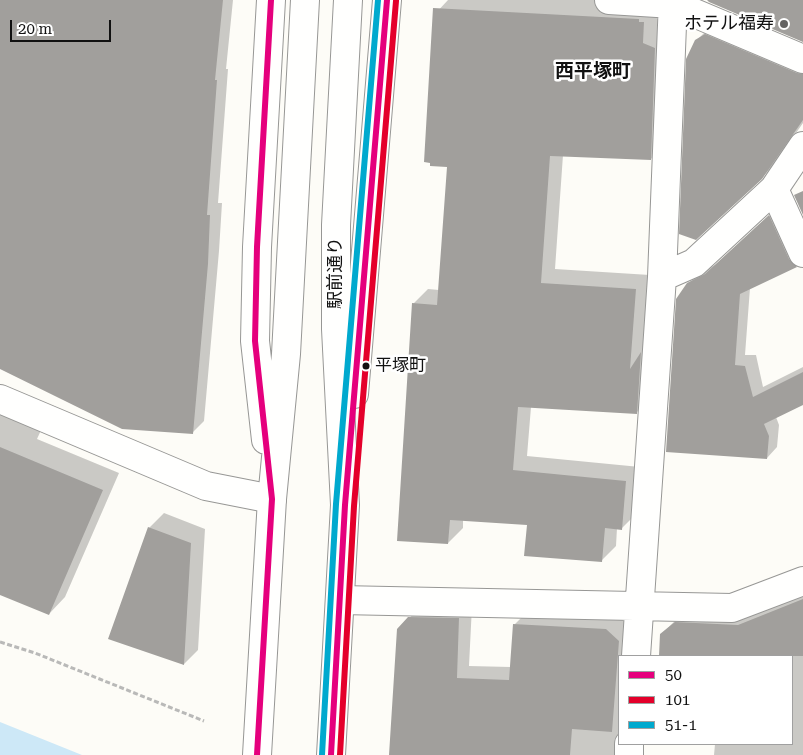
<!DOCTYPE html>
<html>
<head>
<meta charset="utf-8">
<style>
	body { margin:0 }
	#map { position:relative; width:803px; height:755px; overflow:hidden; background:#fdfcf7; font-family:"Roboto Serif",serif }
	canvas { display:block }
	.legend { position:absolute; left:618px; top:655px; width:175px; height:90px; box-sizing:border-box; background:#fff; border:1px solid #a0a0a0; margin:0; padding:6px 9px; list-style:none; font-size:15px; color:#111 }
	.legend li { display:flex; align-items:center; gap:10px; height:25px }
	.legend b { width:25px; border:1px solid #a0a0a0 }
	.scale { position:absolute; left:10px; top:20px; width:101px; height:22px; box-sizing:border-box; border:2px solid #111; border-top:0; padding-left:6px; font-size:15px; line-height:18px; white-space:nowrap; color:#111; -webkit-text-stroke:4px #fff; paint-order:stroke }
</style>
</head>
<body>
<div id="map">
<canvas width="803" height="755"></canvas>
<ul class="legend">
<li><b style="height:6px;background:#e5007d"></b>50</li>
<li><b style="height:6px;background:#e4002b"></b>101</li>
<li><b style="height:6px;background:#00a9ce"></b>51-1</li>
</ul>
<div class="scale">20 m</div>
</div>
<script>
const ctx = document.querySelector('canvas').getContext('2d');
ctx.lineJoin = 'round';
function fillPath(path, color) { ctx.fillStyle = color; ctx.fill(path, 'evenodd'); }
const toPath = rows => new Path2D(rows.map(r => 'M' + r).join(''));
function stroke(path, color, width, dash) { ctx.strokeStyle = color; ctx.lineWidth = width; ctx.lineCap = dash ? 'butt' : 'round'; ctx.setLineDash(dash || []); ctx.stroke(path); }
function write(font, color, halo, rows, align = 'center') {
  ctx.font = font + ' "Roboto Serif","Noto Sans JP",serif'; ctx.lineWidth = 5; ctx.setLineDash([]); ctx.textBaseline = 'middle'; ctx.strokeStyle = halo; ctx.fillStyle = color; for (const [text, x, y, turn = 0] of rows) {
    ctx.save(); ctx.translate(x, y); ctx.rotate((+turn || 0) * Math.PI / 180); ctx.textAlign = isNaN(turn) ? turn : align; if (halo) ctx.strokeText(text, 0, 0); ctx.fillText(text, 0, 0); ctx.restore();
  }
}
fillPath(toPath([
	[0,722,82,755,0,755]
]), '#cde8f7');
fillPath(toPath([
	[0,0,233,0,226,69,228,69,218,203,222,203,219,251,204,421,192,433,0,367],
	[448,0,618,0,658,8,657,29,669,34,665,144,651,159,563,155,555,269,650,275,651,398,636,413,531,407,527,456,640,467,636,514,622,528,617,528,616,546,601,561,528,524,463,520,463,528,448,543,413,304,428,289,439,290,448,165,434,15],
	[708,29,803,60,803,123,773,166,761,178,696,41],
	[780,206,803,260,797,266,750,288,745,355,756,355,763,387,803,367,803,403,776,417,779,425,777,447,767,458,688,284,699,273,717,264],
	[0,408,42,428,37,439,119,473,65,597,49,614,0,593],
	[164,513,205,529,198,650,184,664,110,638,149,528],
	[803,591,803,755,714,755,715,744,792,744,792,656,660,656,661,634,676,620],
	[422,605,472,606,469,666,511,667,514,625,527,612,619,617,634,630,634,656,619,656,619,744,622,755,390,755,398,630]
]), '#0003');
fillPath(toPath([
	[0,0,223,0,215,80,217,80,207,215,210,215,208,264,193,434,122,429,0,369],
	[707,0,803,0,803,42,709,2],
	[433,8,639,19,639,22,644,22,643,43,655,48,651,160,550,156,541,283,636,289,630,369,641,352,637,414,518,407,513,470,626,481,622,530,605,528,602,562,524,556,527,525,450,520,448,544,397,541,412,303,437,305,447,167,430,166,430,163,424,162],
	[705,34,797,73,803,74,803,120,762,179,696,240,679,234,686,59,695,40],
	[803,191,803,215,794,195],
	[769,215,789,259,797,267,740,294,735,365,745,366,753,397,803,372,803,405,764,424,769,436,767,459,666,452,676,299,687,283,705,274],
	[0,447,103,490,49,615,0,595],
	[148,527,191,543,184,665,108,639],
	[803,599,803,656,659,656,660,634,675,622,738,625],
	[408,617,459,618,457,678,509,680,513,624,606,629,619,641,612,732,572,729,570,755,389,755,397,629]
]), '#a19f9c');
const minor = toPath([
	[609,0,673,4,803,59],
	[774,189,803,253],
	[662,277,694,263,774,189,803,146],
	[0,399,206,486,272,499],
	[340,600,732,608,803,581],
	[636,656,662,277,673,0],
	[629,755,629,744]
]);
const tertiary = toPath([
	[354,394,387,0],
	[266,440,255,341,257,247,271,0],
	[257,755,272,499,286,354,305,0],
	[331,755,345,505,336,329,336,225,348,0]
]);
stroke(minor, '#979795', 30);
stroke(tertiary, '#979795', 30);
stroke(toPath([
	[0,642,35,653,204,721]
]), '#b9b9b8', 3, [5, 2.5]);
stroke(minor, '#fffffe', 28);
stroke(tertiary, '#fffffe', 28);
stroke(toPath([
	[257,755,272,499,255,341,257,247,271,0],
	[331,755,345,505,387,0]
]), '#e5007d', 6);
stroke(toPath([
	[340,755,354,506,396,1]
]), '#e4002b', 6);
stroke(toPath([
	[322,755,336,504,378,0]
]), '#00a9ce', 6);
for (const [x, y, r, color] of [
	[784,24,5,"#646362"],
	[366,366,4.5,"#111"]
]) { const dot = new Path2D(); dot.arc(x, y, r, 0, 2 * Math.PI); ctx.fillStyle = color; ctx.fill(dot); stroke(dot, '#fff', 2); }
write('17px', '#111', '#fff', [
	["平塚町",375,366]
], 'left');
write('18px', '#111', '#fff', [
	["ホテル福寿",774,24]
], 'right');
write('18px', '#111', '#fff', [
	["駅前通り",336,273,-90]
]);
write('bold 19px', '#111', '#fff', [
	["西平塚町",593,71]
]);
</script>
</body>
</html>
